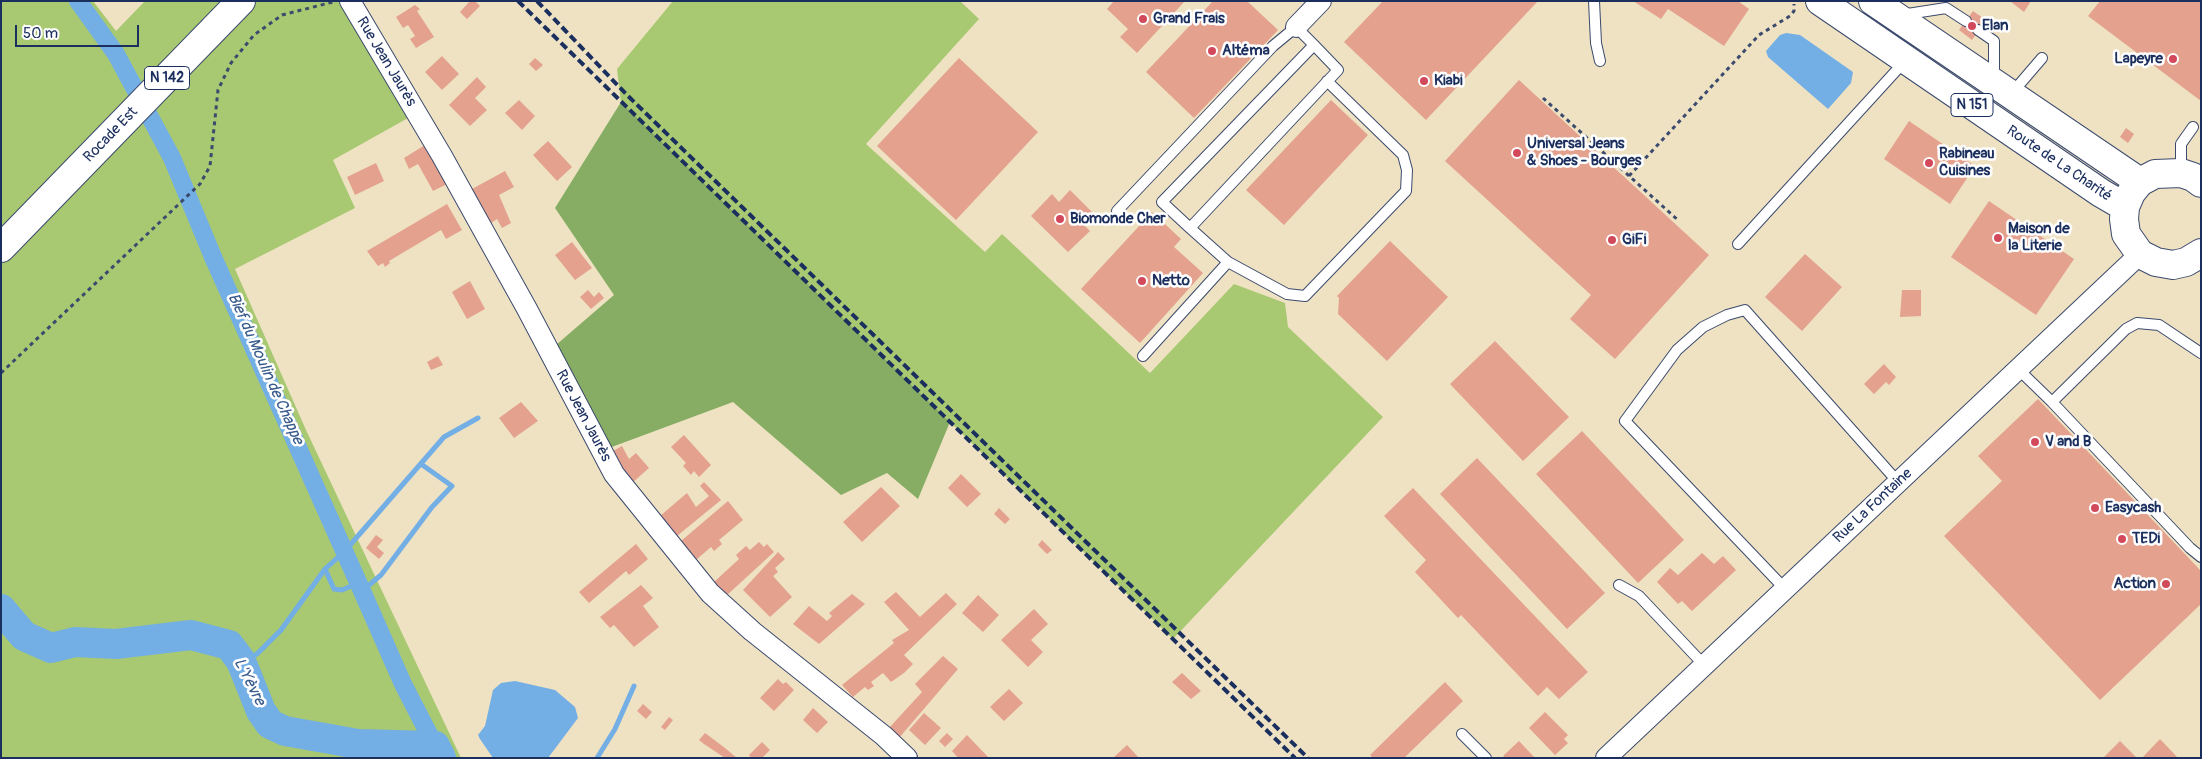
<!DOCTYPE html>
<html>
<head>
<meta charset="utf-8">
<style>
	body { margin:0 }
	#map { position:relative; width:2202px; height:759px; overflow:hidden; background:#eee2c3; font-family:Pangolin,sans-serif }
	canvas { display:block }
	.frame { position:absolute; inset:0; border:2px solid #1b2f5e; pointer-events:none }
	.scale { position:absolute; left:15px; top:25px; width:124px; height:22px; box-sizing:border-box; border:2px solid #1b2f5e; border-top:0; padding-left:6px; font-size:15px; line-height:18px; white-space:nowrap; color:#1b2f5e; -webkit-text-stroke:4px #fff; paint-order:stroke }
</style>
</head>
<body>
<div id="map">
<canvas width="2202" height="759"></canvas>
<div class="frame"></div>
<div class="scale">50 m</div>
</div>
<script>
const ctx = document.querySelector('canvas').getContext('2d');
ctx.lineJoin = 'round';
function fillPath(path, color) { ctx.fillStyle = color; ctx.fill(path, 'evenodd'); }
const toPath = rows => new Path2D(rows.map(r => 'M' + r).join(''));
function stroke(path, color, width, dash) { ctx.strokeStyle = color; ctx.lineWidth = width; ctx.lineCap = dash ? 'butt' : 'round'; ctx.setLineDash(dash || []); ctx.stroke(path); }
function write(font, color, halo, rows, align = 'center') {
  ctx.font = font + ' Pangolin,sans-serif'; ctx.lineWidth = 5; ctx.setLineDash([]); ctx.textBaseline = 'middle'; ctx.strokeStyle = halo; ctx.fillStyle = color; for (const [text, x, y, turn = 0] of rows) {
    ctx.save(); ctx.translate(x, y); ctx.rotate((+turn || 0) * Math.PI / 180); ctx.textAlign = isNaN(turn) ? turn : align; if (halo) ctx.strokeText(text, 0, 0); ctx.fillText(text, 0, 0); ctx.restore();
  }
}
fillPath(toPath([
	[1,1,93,1,116,31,145,1,350,1,417,113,333,160,355,208,235,269,306,430,461,758,1,758],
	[673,1,960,1,979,19,866,144,985,252,1002,234,1150,373,1234,284,1285,303,1288,327,1383,417,1173,639,621,102,617,69]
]), '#a8c971');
fillPath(toPath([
	[621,102,950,422,918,499,887,473,841,495,733,402,601,451,549,351,614,295,555,208]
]), '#86ad63');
fillPath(toPath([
	[1786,33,1800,35,1853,72,1851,83,1828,109,1768,57,1766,51,1780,35],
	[515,681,555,690,575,707,578,718,548,758,493,758,480,739,478,735,485,726,493,690,501,683]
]), '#73afe5');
stroke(toPath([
	[325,569,334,589,342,590,358,583],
	[362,591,381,575,432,507,452,486,421,464],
	[241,661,257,654,281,630,325,569,344,552,444,437,478,418],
	[597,758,615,729,634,686]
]), '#73afe5', 5);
stroke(toPath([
	[78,1,116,54,172,158,213,257,362,591,403,684,435,746]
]), '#73afe5', 18);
stroke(toPath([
	[1,609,24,636,51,648,75,642,116,644,191,635,229,645,241,661,261,711,270,724,285,731,358,744,435,746,441,758]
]), '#73afe5', 30);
fillPath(toPath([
	[470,1,475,1,480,6,467,19,460,12],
	[1114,1,1185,1,1137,53,1120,37,1128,29,1107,9],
	[1213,1,1247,1,1278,30,1194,118,1146,72],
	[1383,1,1538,1,1426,120,1344,42],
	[1633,1,1738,1,1749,9,1724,46,1668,9,1661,19],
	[2010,1,2031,1,2024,12],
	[2100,1,2201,1,2201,101,2088,16],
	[415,5,420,9,417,11,434,37,416,48,410,39,415,36,408,25,403,28,396,17],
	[1973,11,1986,20,1972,40,1959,30],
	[442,56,459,74,442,90,425,72],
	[535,58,543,65,536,71,529,64],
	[959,58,1038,132,956,220,877,146],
	[477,77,486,87,475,98,487,110,470,126,449,105],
	[1519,80,1709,255,1615,359,1570,319,1591,295,1445,161],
	[519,100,535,116,522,130,505,113],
	[1331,100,1368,135,1284,225,1246,190],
	[1909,121,1975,166,1950,204,1884,159],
	[2126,128,2134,134,2128,143,2120,137],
	[548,141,572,167,557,181,533,155],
	[425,145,447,184,433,191,418,164,409,169,404,158],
	[376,163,384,181,355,195,347,177],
	[505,171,514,187,499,195,511,223,502,228,497,219,491,223,472,189],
	[1070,190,1092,212,1082,223,1090,231,1068,252,1031,216,1052,194,1059,202],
	[1989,201,2074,259,2036,315,1951,257],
	[447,204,462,230,446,239,441,230,389,261,390,263,385,267,383,263,378,266,367,251],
	[1152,212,1181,239,1174,247,1203,273,1140,343,1081,289],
	[1390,241,1448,297,1387,361,1338,314,1339,298,1337,296],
	[572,242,592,268,575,280,555,255],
	[1805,254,1842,287,1802,331,1765,297],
	[470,281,485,309,467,319,452,292],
	[588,290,594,297,599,292,604,298,591,309,580,297],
	[1902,290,1921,290,1921,316,1900,317],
	[1495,341,1569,417,1523,461,1450,384],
	[438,356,443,365,431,370,427,362],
	[1884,364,1896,377,1889,385,1886,382,1874,394,1864,384],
	[2038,399,2201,571,2201,604,2100,700,1944,536,2002,481,1978,456],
	[521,402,538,421,514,438,499,418],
	[1582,431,1684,540,1638,583,1536,474],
	[684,435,711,465,699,477,694,471,691,475,683,466,686,463,671,447],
	[622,446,629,459,636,453,649,468,632,483,620,468,622,466,613,451],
	[1477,458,1605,593,1567,629,1440,494],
	[961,474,981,494,967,507,948,488],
	[704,482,721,500,677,536,660,516,687,493,696,507,709,496,700,486],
	[881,487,900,506,862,542,843,522],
	[1413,488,1588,672,1559,699,1547,687,1538,696,1461,615,1458,618,1415,572,1426,560,1384,516],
	[728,501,743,520,719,540,722,544,714,551,711,547,696,560,681,541],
	[999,508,1010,519,1005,524,994,514],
	[376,535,383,540,377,547,384,553,379,559,366,548],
	[1042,540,1052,550,1047,554,1038,545],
	[759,542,764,547,767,544,774,552,726,596,714,582,739,559,736,555,746,546,750,550],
	[636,544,648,559,629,575,626,571,589,603,579,592],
	[778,552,785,559,775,568,778,572,773,576,792,597,770,617,743,590],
	[1702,553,1714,564,1723,556,1736,570,1692,611,1682,601,1678,604,1657,582,1670,568,1678,575],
	[641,585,653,598,643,606,659,627,634,647,614,625,610,628,600,617],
	[896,592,920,617,946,593,957,604,904,655,913,664,904,673,891,682,883,673,871,682,874,686,868,690,865,687,853,697,842,685,894,643,892,640,909,630,884,602],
	[852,594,865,604,819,644,793,624,809,606,827,621,832,616,829,613],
	[978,595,999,615,983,632,962,613],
	[1034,609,1048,624,1031,640,1043,652,1028,667,1001,640],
	[943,656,958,669,899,738,889,728,922,692,915,684],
	[1182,673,1201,691,1191,699,1172,682],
	[778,679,783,684,786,682,794,690,774,711,760,698],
	[1445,682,1463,701,1404,758,1373,758,1370,755],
	[1009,689,1023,703,1004,721,990,707],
	[643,704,652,712,646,719,637,711],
	[813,708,828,722,817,733,803,720],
	[1545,712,1568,735,1564,739,1568,743,1555,755,1529,728],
	[924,713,941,728,925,745,909,730],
	[669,717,673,720,665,730,661,727],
	[705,733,725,748,737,758,725,758,704,744,699,740],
	[947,733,953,739,945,747,939,741],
	[967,735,989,758,958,758,952,751],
	[2160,739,2178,758,2142,758],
	[1519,741,1535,758,1506,758,1503,756],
	[2120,741,2137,758,2103,758],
	[762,742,770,750,762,758,751,758,749,755],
	[1127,745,1139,758,1113,758]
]), '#e4a18e');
const service = toPath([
	[1594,1,1596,43,1600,61],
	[1901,15,1946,8,1966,21],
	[1978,30,1994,41,1994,78],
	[2012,93,2042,58],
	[2181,172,2181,144,2193,127],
	[1117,211,1273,46,1296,27,1314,45,1338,70,1190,228,1162,202,1314,45],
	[1738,244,1905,61],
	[1228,262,1287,294,1305,296,1406,191,1407,170,1403,155,1327,81],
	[2201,353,2159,325,2137,323,2126,329,2052,402,2190,548,2201,557],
	[1143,356,1228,262,1190,228],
	[2018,369,2052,402],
	[1619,585,1639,596,1704,665],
	[1785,589,1625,421,1677,350,1703,327,1727,315,1745,310,1898,482],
	[1462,734,1486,758]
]);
const minor = toPath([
	[350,1,442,156,527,309,614,474,710,593,752,631,884,736,907,758],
	[1296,27,1321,1],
	[1606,758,2140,254]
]);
const primary = toPath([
	[1820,1,2101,193,2125,207],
	[1873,1,2140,182],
	[2201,183,2193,177,2181,173,2155,174,2140,182,2131,193,2125,207,2124,219,2126,234,2140,254,2156,262,2173,265,2186,262,2201,253],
	[1,248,241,1]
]);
stroke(service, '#3b4a6d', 12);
stroke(minor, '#3b4a6d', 22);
stroke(primary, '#3b4a6d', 30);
stroke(toPath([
	[1543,98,1679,221],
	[1629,176,1759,35,1790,16,1794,11,1794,4],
	[1,373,200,184,210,166,218,90,231,63,254,35,282,15,333,2]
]), '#3b4a6d', 3, [4, 4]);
stroke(service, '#fff', 10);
stroke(minor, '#fff', 20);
stroke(primary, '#fff', 28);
stroke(toPath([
	[518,1,1295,758],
	[537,1,627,95,1308,758]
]), '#1b2f5e', 4, [8, 4]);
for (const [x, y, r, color] of [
	[1143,19,5,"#d1495b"],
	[1972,26,5,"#d1495b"],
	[1212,51,5,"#d1495b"],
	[2173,59,5,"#d1495b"],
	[1424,81,5,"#d1495b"],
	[1517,153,5,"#d1495b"],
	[1929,163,5,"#d1495b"],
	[1060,219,5,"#d1495b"],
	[1998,238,5,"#d1495b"],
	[1612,240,5,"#d1495b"],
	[1142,281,5,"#d1495b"],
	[2035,442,5,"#d1495b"],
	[2095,508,5,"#d1495b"],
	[2122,539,5,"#d1495b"],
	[2166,584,5,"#d1495b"]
]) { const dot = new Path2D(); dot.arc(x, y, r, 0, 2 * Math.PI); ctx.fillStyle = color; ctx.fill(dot); stroke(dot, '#fff', 2); }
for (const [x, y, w] of [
	[167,78,45],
	[1972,105,42]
]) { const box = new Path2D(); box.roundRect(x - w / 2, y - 11.5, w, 23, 4); ctx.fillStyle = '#fff'; ctx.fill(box); stroke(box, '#1b2f5e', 1); }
write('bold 14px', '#1b2f5e', null, [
	["N 142",167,78],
	["N 151",1972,105]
]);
write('bold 15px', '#1b2f5e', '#fff', [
	["Grand Frais",1153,19],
	["Elan",1982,26],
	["Altéma",1222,51],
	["Lapeyre",2163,59,"right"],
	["Kiabi",1434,81],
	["Universal Jeans",1527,144],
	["& Shoes - Bourges",1527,161],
	["Rabineau",1939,154],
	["Cuisines",1939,171],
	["Biomonde Cher",1070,219],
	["Maison de",2008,229],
	["la Literie",2008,246],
	["GiFi",1622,240],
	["Netto",1152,281],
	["V and B",2045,442],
	["Easycash",2105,508],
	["TEDi",2132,539],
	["Action",2156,584,"right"]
], 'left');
write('15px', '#1b2f5e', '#fff', [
	["Rue Jean Jaurès",386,62,59],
	["Rocade Est",111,135,-46],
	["Route de La Charité",2059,164,34],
	["Rue Jean Jaurès",583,416,62],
	["Rue La Fontaine",1873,506,-43]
]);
write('italic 16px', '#3a5c8d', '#fff', [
	["Bief du Moulin de Chappe",265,369,66],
	["L'Yèvre",249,682,63]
]);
</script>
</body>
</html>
